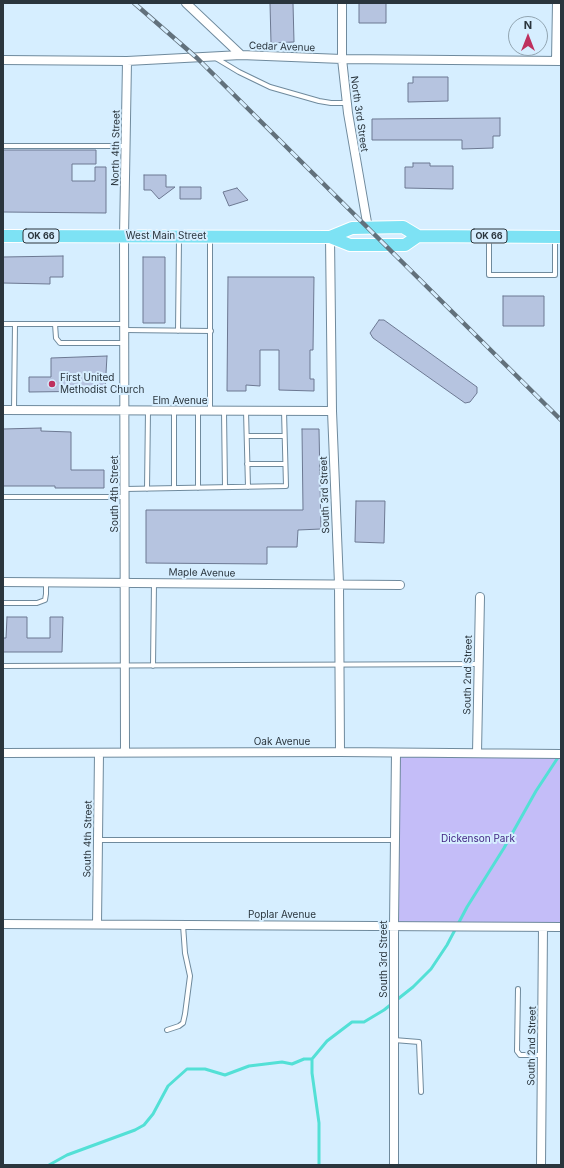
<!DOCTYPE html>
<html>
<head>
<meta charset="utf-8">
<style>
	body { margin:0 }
	#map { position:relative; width:564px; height:1168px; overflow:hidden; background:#d6eeff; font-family:Inter,sans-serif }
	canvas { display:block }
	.frame { position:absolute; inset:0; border:4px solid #2a353d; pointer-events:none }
	.north { position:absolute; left:508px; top:16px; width:40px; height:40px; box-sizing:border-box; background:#d6eeff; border:1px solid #91a4b1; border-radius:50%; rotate:0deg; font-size:11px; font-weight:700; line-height:16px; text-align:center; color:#2a353d }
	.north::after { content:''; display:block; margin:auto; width:14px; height:18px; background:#be305e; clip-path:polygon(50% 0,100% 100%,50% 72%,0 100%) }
</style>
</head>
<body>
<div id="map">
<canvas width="564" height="1168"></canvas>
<div class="frame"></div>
<div class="north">N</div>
</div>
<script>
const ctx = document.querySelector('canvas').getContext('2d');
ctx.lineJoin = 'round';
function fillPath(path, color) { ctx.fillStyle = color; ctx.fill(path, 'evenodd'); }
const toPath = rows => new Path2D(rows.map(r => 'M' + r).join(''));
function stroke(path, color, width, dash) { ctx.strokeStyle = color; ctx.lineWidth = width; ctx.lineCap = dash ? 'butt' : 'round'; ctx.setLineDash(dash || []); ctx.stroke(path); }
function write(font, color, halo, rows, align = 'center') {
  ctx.font = font + ' Inter,sans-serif'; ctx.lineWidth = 4; ctx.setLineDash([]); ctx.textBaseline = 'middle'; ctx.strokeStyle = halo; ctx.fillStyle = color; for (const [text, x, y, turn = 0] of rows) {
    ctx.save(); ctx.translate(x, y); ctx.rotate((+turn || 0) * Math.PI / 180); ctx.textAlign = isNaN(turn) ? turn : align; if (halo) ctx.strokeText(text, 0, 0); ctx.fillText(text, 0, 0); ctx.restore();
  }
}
fillPath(toPath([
	[396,753,561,754,561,925,394,925]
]), '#c4bdf8');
stroke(toPath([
	[49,1165,67,1155,135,1130,144,1125,153,1114,168,1086,187,1069,205,1069,225,1075,249,1066,282,1062,292,1064,304,1059,312,1059],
	[319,1165,319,1123,312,1073,312,1059,327,1041,352,1022,364,1022,384,1010,413,987,431,969,447,945,467,907,504,848,536,791,559,756]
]), '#53e0d6', 3);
const building = toPath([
	[270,3,293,3,294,42,271,43,270,3],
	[359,3,386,3,386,23,359,23,359,3],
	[413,77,448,77,448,101,408,102,408,83,413,83,413,77],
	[500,118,500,136,493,136,493,148,462,149,462,140,372,140,372,119,500,118],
	[3,150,96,150,96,164,72,164,72,181,95,181,95,167,106,167,106,213,3,212,3,150],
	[413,163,430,163,430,166,453,166,453,189,405,188,405,167,413,167,413,163],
	[144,175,166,175,166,187,175,187,159,199,151,190,144,190,144,175],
	[180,187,201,187,201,199,180,199,180,187],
	[237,188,248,200,229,206,223,192,237,188],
	[63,256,63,277,50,277,50,284,3,283,3,257,63,256],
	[143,257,165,257,165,323,143,323,143,257],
	[228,277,314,277,313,350,310,350,310,379,314,379,314,391,279,390,279,350,260,350,260,386,246,385,246,391,227,391,228,277],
	[503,296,544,296,544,326,503,326,503,296],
	[379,320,384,320,477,387,477,393,470,402,465,403,373,338,370,333,379,320],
	[107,356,105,391,29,392,29,377,51,377,51,358,107,356],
	[41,428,41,431,71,432,71,470,104,470,104,488,55,488,55,486,3,486,3,429,41,428],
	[302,429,319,429,321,529,298,530,297,547,267,547,267,564,146,563,146,510,303,510,302,429],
	[356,501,385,501,384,543,355,542,356,501],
	[7,617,27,617,27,638,50,638,50,617,63,617,62,652,3,652,3,638,6,638,7,617]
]);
fillPath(building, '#b6c4e0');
stroke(building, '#6c7892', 1);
const service = toPath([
	[214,57,239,72,270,87,319,101,331,103,346,103],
	[3,146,126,146],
	[489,238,489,275,555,275,555,239],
	[210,239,210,411],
	[3,324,125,324],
	[55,324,56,338,60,343,125,343],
	[125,330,211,331],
	[178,331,179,239],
	[14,410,15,324],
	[198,411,198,488],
	[224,411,225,487],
	[246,411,248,487],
	[247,436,284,436],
	[247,464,285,464],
	[174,488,174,411],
	[125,489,286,486,284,411],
	[147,489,148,411],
	[3,497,125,497],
	[3,603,37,603,45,600,46,594,46,583],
	[3,666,479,664],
	[153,666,154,583],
	[98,840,395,840],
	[518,989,517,1051,520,1055,542,1055],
	[167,1030,179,1026,183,1023,185,1014,190,976,185,953,183,925],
	[394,1040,419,1042,421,1092]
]);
const minor = toPath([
	[186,3,241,55],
	[342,3,342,59,348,113,368,228],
	[3,60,127,61,241,55,342,59,561,61],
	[556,61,557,3],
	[330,237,332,411,339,584,340,752],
	[3,410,332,411],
	[3,582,400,585],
	[125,752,124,236,127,61],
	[3,753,340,752,561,754],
	[477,753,480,597],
	[3,924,561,927],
	[97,924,99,753],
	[394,1165,394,925,396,753],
	[541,1165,543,927]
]);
const primary = toPath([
	[3,236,330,237,350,245,405,245,418,236],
	[330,237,352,228,403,227,418,236,561,237]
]);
stroke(service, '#6f8a9d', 6);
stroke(minor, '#6f8a9d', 10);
stroke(primary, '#fff', 14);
stroke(service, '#fff', 4);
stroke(minor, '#fff', 8);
stroke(primary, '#7de2f4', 12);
const rail = toPath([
	[134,3,197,58,561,420]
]);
stroke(rail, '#62717c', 4.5);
stroke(rail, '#d6eeff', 3, [9]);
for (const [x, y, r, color] of [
	[52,384,4,"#be305e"]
]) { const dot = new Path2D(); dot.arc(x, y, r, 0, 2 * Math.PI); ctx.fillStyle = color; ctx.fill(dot); stroke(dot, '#d6eeff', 1.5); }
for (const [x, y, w] of [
	[41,236,36],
	[489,236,36]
]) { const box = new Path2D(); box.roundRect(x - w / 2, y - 7, w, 14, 3); ctx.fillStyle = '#d6eeff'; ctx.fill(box); stroke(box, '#2a353d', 1); }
write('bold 9px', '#2a353d', null, [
	["OK 66",41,236],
	["OK 66",489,236]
]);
write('10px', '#2a353d', '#d6eeff', [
	["Cedar Avenue",282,47,2],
	["North 3rd Street",359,114,82],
	["North 4th Street",116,148,-89],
	["West Main Street",166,236],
	["Elm Avenue",180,401],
	["South 4th Street",115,494,-90],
	["South 3rd Street",325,495,-92],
	["Maple Avenue",202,573,1],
	["South 2nd Street",468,675,-89],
	["Oak Avenue",282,742],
	["South 4th Street",88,839,-89],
	["Poplar Avenue",282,915],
	["South 3rd Street",384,959,-90],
	["South 2nd Street",532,1046,-89]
]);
write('10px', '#2a353d', '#d6eeff', [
	["First United",60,378],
	["Methodist Church",60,390]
], 'left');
write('10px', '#3d1f80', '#d6eeff', [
	["Dickenson Park",478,839]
]);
</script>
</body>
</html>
